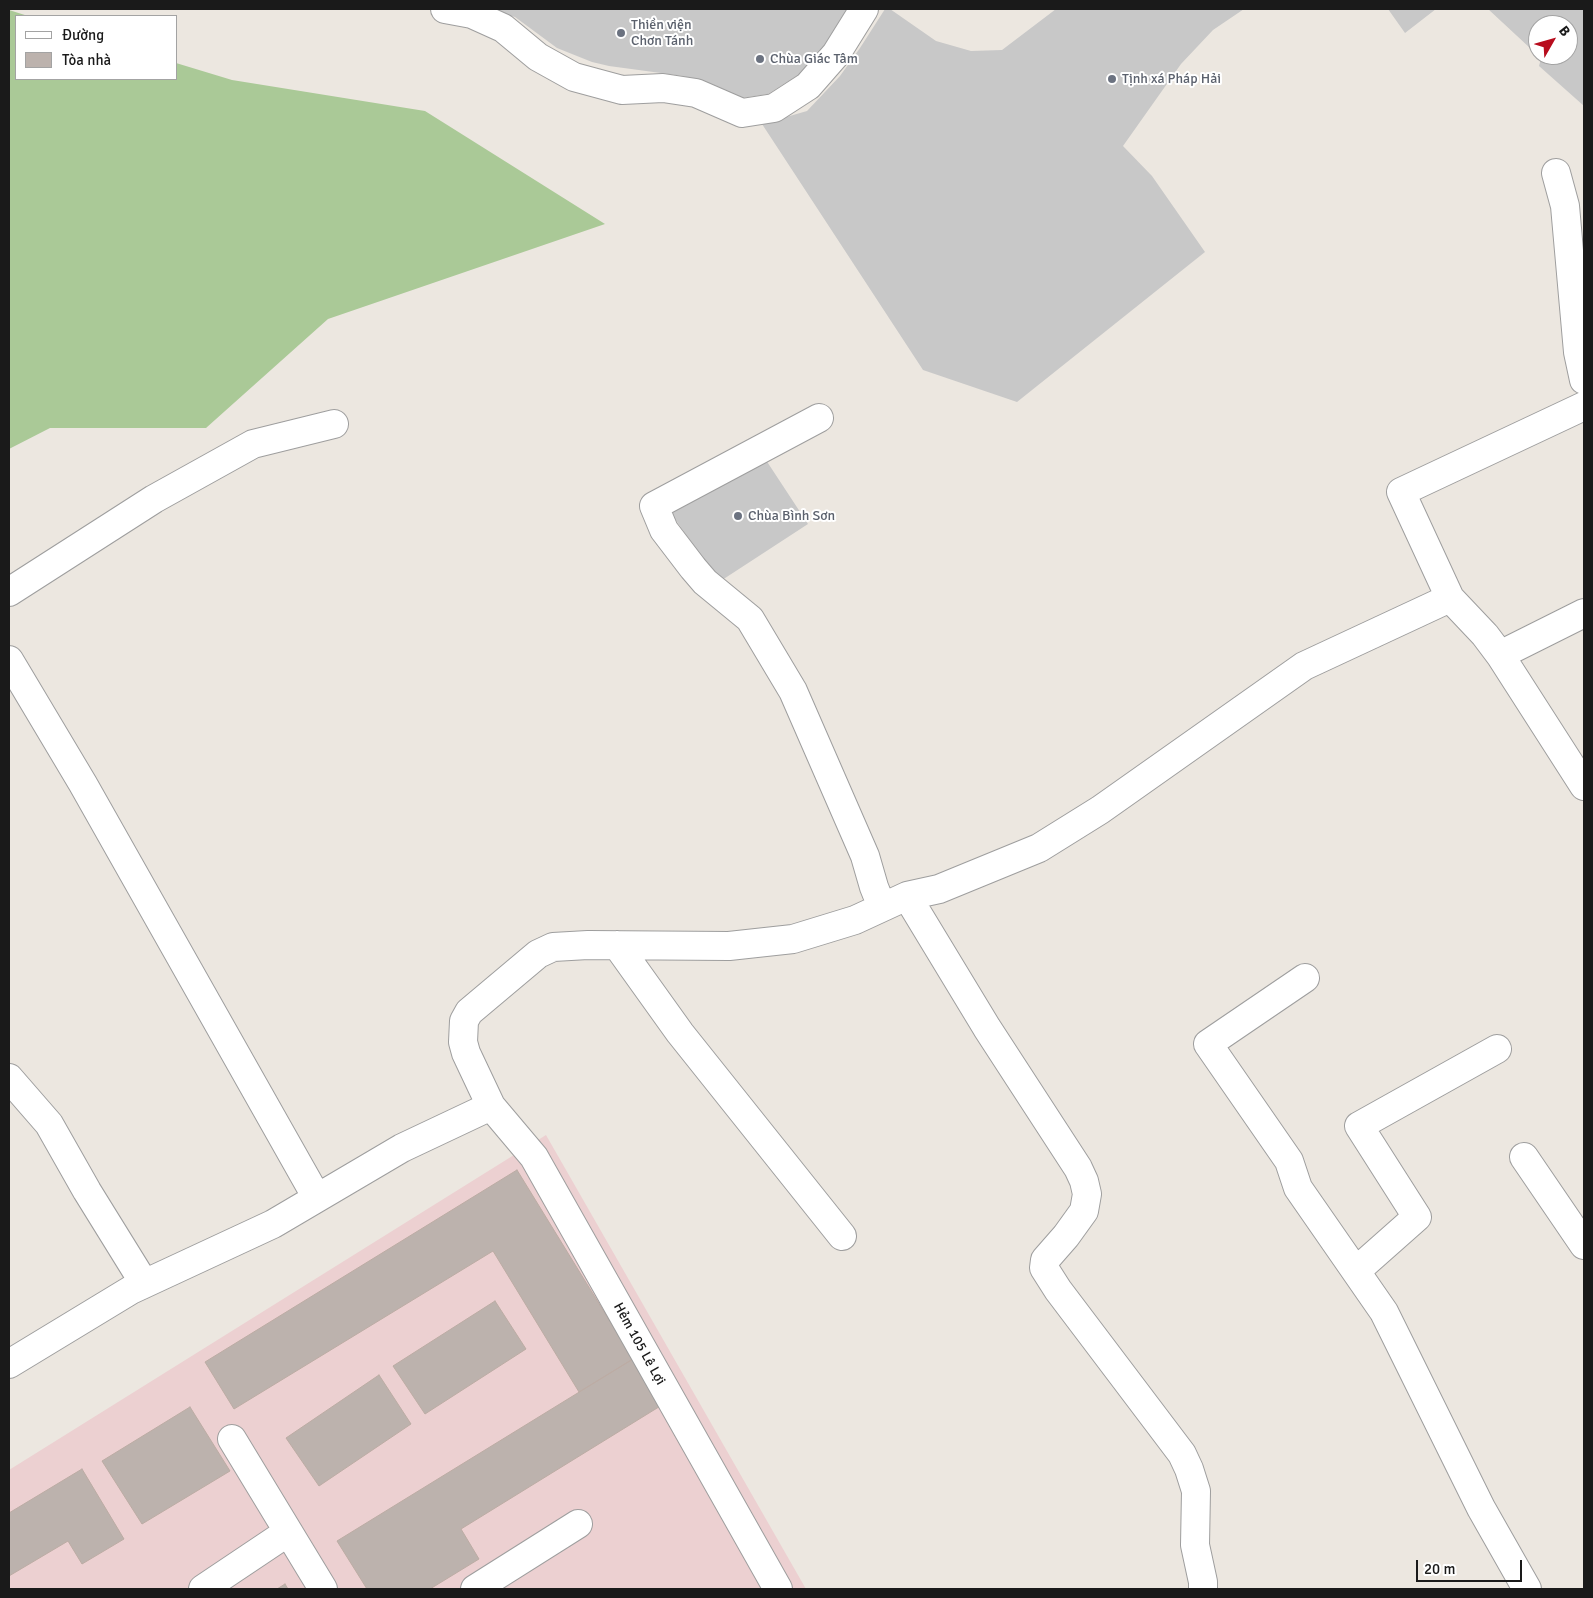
<!DOCTYPE html>
<html>
<head>
<meta charset="utf-8">
<style>
	body { margin:0 }
	#map { position:relative; width:1593px; height:1598px; overflow:hidden; background:#ece7e0; font-family:Signika,sans-serif }
	canvas { display:block }
	.frame { position:absolute; inset:0; border:10px solid #1a1a1a; pointer-events:none }
	.legend { position:absolute; left:15px; top:15px; width:162px; height:65px; box-sizing:border-box; background:#fff; border:1px solid #a3a3a3; margin:0; padding:6px 9px; list-style:none; font-size:15px; color:#1a1a1a }
	.legend li { display:flex; align-items:center; gap:10px; height:25px }
	.legend b { width:25px; border:1px solid #a3a3a3 }
	.north { position:absolute; left:1528px; top:15px; width:50px; height:50px; box-sizing:border-box; background:#fff; border:1px solid #a3a3a3; border-radius:50%; rotate:52deg; font-size:14px; font-weight:700; line-height:20px; text-align:center; color:#1a1a1a }
	.north::after { content:''; display:block; margin:auto; width:18px; height:22px; background:#b80c1d; clip-path:polygon(50% 0,100% 100%,50% 72%,0 100%) }
	.scale { position:absolute; left:1416px; top:1560px; width:106px; height:22px; box-sizing:border-box; border:2px solid #1a1a1a; border-top:0; padding-left:6px; font-size:15px; line-height:18px; white-space:nowrap; color:#1a1a1a; -webkit-text-stroke:4px #fff; paint-order:stroke }
</style>
</head>
<body>
<div id="map">
<canvas width="1593" height="1598"></canvas>
<div class="frame"></div>
<ul class="legend">
<li><b style="height:6px;background:#fff"></b>Đường</li>
<li><b style="height:14px;background:#bcb2ad"></b>Tòa nhà</li>
</ul>
<div class="north">B</div>
<div class="scale">20 m</div>
</div>
<script>
const ctx = document.querySelector('canvas').getContext('2d');
ctx.lineJoin = 'round';
function fillPath(path, color) { ctx.fillStyle = color; ctx.fill(path, 'evenodd'); }
const toPath = rows => new Path2D(rows.map(r => 'M' + r).join(''));
function stroke(path, color, width, dash) { ctx.strokeStyle = color; ctx.lineWidth = width; ctx.lineCap = dash ? 'butt' : 'round'; ctx.setLineDash(dash || []); ctx.stroke(path); }
function write(font, color, halo, rows, align = 'center') {
  ctx.font = font + ' Signika,sans-serif'; ctx.lineWidth = 4; ctx.setLineDash([]); ctx.textBaseline = 'middle'; ctx.strokeStyle = halo; ctx.fillStyle = color; for (const [text, x, y, turn = 0] of rows) {
    ctx.save(); ctx.translate(x, y); ctx.rotate((+turn || 0) * Math.PI / 180); ctx.textAlign = isNaN(turn) ? turn : align; if (halo) ctx.strokeText(text, 0, 0); ctx.fillText(text, 0, 0); ctx.restore();
  }
}
fillPath(toPath([
	[546,1135,806,1589,9,1589,9,1470]
]), '#ecd0d1');
fillPath(toPath([
	[482,9,854,9,811,67,768,94,742,98,683,76,609,66,592,62,557,48,515,17],
	[885,9,890,9,936,41,971,51,1002,50,1056,9,1244,9,1213,30,1181,64,1123,146,1152,176,1205,252,1017,402,923,370,762,124,807,111,840,76,860,48],
	[1388,9,1436,9,1405,33],
	[1488,9,1584,9,1584,106,1539,66,1542,55,1568,55,1568,25,1538,25,1538,43,1530,48],
	[762,454,808,524,719,582,668,509]
]), '#c8c8c8');
fillPath(toPath([
	[9,10,28,16,16,16,16,79,176,79,176,63,232,80,425,111,605,224,328,319,206,428,50,428,9,449]
]), '#aac997');
const building = toPath([
	[517,1170,633,1359,579,1392,493,1251,234,1409,205,1362,517,1170],
	[495,1301,526,1349,425,1414,393,1366,495,1301],
	[633,1359,662,1405,461,1529,479,1559,430,1589,367,1589,337,1541,633,1359],
	[379,1375,411,1424,319,1486,286,1438,379,1375],
	[190,1407,230,1471,142,1524,102,1461,190,1407],
	[82,1469,124,1539,82,1564,68,1541,9,1576,9,1513,82,1469],
	[285,1584,288,1589,277,1589,285,1584]
]);
fillPath(building, '#bcb2ad');
stroke(building, '#bcaca4', 1);
const minor = toPath([
	[445,9,472,14,503,28,538,57,574,77,622,90,663,88,696,93,742,113,774,108,808,86,836,54,864,9],
	[1556,173,1565,206,1578,352,1584,380],
	[819,418,654,506,664,530,693,568,705,582,750,619,793,691,865,856,874,887,882,907],
	[9,592,154,499,253,444,334,424],
	[1450,598,1401,492,1584,406],
	[1500,655,1584,613],
	[9,660,83,784,317,1198],
	[907,896,987,1028,1078,1168,1084,1181,1087,1194,1084,1211,1066,1236,1045,1260,1044,1268,1058,1290,1182,1454,1189,1469,1196,1491,1195,1545,1203,1582,1203,1589],
	[617,945,680,1033,842,1236],
	[1305,978,1208,1044,1289,1161,1298,1188,1384,1312,1481,1508,1527,1589],
	[9,1078,49,1124,87,1191,144,1283],
	[1524,1157,1584,1245],
	[1356,1271,1417,1217,1359,1126,1497,1049],
	[9,1364,131,1290,273,1224,402,1148,491,1106],
	[232,1439,323,1589],
	[203,1589,288,1532],
	[475,1589,578,1524],
	[778,1589,534,1157,491,1106,466,1053,463,1042,464,1021,469,1012,538,954,553,947,588,945,729,946,793,939,855,920,907,896,939,889,1039,848,1100,810,1304,666,1450,598,1485,635,1500,655,1584,786]
]);
stroke(minor, '#9e9e9e', 30);
stroke(minor, '#fff', 28);
for (const [x, y, r, color] of [
	[621,33,5,"#6b7280"],
	[760,59,5,"#6b7280"],
	[1112,79,5,"#6b7280"],
	[738,516,5,"#6b7280"]
]) { const dot = new Path2D(); dot.arc(x, y, r, 0, 2 * Math.PI); ctx.fillStyle = color; ctx.fill(dot); stroke(dot, '#fff', 2); }
write('14px', '#5b616d', '#fff', [
	["Thiền viện",631,25],
	["Chơn Tánh",631,41],
	["Chùa Giác Tâm",770,59],
	["Tịnh xá Pháp Hải",1122,79],
	["Chùa Bình Sơn",748,516]
], 'left');
write('14px', '#1a1a1a', '#fff', [
	["Hẻm 105 Lê Lợi",639,1344,61]
]);
</script>
</body>
</html>
